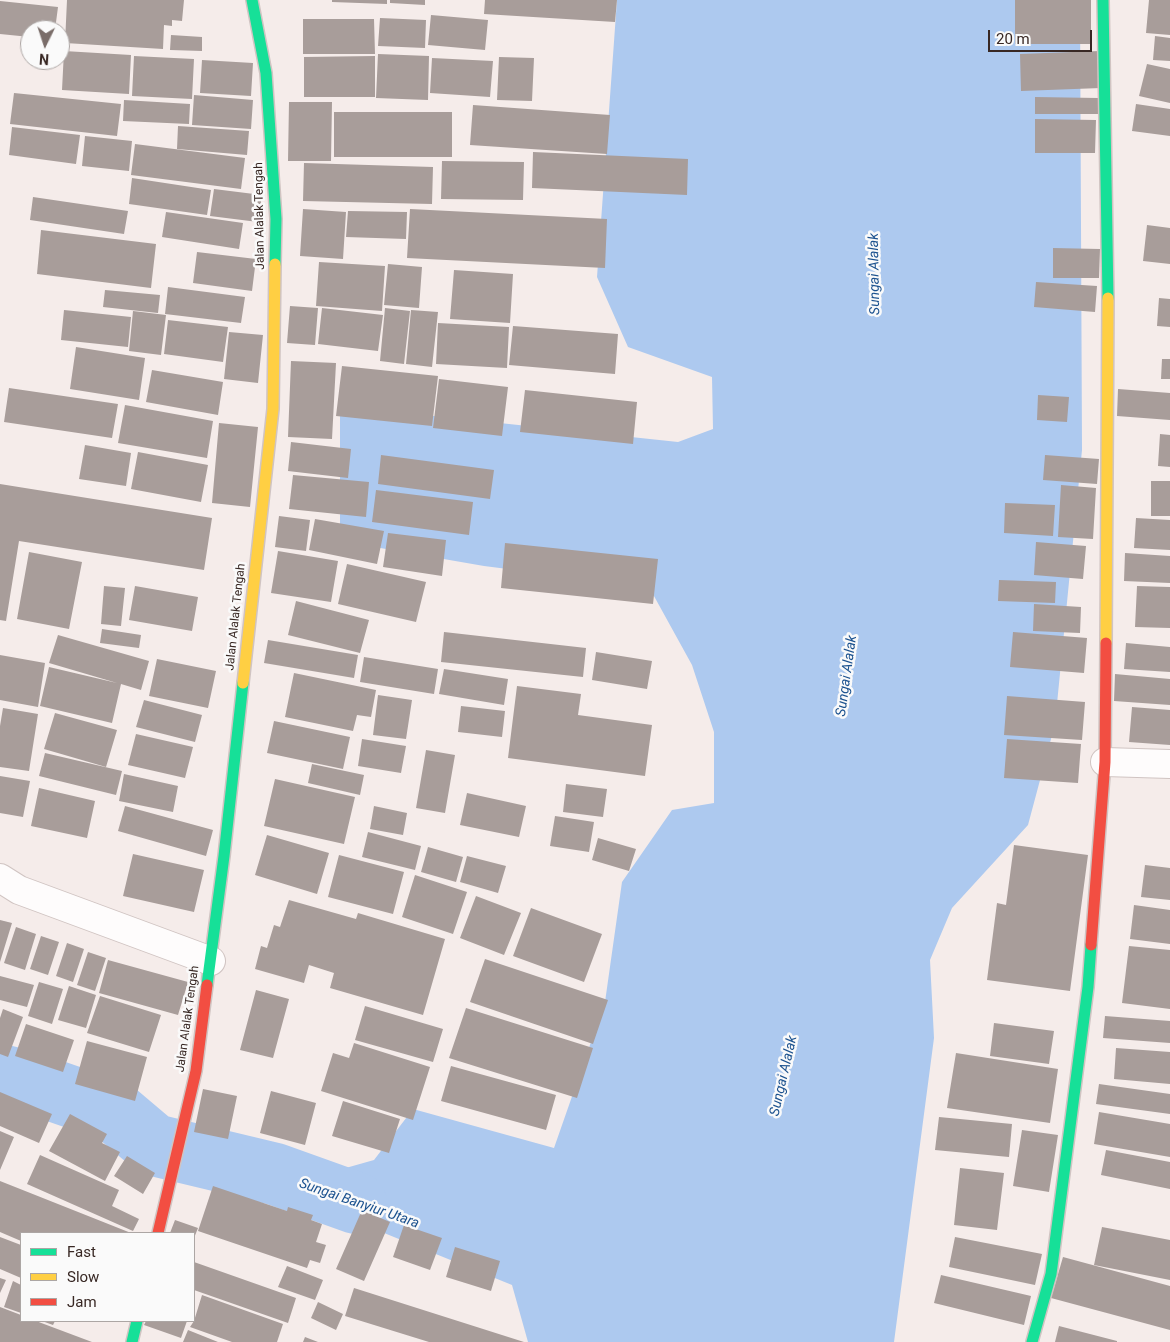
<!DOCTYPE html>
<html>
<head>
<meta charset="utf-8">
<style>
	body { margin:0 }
	#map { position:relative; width:1170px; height:1342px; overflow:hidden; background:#f5ecea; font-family:Roboto,sans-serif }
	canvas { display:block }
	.legend { position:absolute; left:20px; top:1232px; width:175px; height:90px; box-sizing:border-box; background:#fafafa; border:1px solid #aca6a4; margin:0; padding:6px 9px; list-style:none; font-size:15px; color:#382824 }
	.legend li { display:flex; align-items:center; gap:10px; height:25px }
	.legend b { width:25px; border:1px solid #aca6a4 }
	.north { position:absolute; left:20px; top:20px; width:50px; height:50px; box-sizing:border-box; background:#fafafa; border:1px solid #aca6a4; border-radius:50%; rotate:184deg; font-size:14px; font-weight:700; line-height:20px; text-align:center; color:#382824 }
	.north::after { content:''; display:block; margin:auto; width:18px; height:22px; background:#7a6d69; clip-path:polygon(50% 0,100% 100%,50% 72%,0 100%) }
	.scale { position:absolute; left:988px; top:30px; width:104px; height:22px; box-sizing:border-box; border:2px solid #382824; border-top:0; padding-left:6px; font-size:15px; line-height:18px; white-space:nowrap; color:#382824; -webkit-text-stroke:4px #fafafa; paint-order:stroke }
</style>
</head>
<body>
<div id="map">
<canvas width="1170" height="1342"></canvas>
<ul class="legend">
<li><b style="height:6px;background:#16e098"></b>Fast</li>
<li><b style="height:6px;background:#ffcf43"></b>Slow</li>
<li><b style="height:6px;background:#f24e42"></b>Jam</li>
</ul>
<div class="north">N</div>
<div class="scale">20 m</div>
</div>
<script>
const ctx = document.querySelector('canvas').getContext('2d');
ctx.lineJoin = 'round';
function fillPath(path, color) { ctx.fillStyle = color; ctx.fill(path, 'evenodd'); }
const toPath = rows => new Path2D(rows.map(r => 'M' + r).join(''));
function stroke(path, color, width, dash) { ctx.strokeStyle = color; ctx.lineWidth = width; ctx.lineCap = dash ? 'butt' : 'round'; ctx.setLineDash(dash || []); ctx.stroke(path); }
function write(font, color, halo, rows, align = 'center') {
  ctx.font = font + ' Roboto,sans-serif'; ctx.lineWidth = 5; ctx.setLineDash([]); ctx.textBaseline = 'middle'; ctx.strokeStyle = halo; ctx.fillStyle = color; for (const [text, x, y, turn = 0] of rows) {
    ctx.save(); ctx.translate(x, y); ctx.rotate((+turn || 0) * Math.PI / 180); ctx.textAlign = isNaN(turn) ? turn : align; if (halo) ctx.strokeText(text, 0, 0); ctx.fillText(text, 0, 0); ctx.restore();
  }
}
fillPath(toPath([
	[617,0,1080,0,1082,450,1055,724,1028,825,952,908,930,960,934,1038,894,1342,528,1342,512,1285,330,1211,274,1194,275,1174,286,1165,328,1173,374,1160,413,1109,554,1148,605,1002,622,882,672,810,714,803,714,732,692,665,649,587,484,566,340,541,340,406,678,442,713,429,712,377,628,347,597,277]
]), '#adc9ef');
stroke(toPath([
	[0,1075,29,1082,115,1112,154,1145,275,1174,356,1203]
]), '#adc9ef', 62);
fillPath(toPath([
	[67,0,184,0,182,21,172,20,172,26,164,25,163,49,65,43],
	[332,0,387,0,387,4,332,2],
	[390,0,425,0,425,5,390,3],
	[485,0,617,0,615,22,484,14],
	[1015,0,1091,0,1091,44,1015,44],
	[1149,0,1170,0,1170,35,1146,33],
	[0,1,58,7,55,30,30,30,30,37,0,34],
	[431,15,488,20,485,50,428,45],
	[380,18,426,20,425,48,378,46],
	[303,19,374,19,375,54,303,54],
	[171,35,202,37,202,51,170,50],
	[1155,36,1170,38,1170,61,1153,60],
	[64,51,131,55,129,94,62,90],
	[1099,51,1101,88,1021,91,1020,54],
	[378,54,429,56,428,100,376,98],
	[134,56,194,59,192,99,132,96],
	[375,56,375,97,304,97,304,57],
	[499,57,534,58,532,101,497,100],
	[432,58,493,61,490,97,430,93],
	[202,60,253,63,251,96,200,93],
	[1147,64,1170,69,1170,103,1139,96],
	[14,93,121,104,117,136,10,124],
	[194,95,253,100,251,129,192,125],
	[1035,97,1098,98,1098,114,1035,114],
	[124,100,190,104,189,124,123,121],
	[289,102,332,102,331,161,288,161],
	[1136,104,1170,109,1170,136,1132,131],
	[473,105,610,115,607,154,470,145],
	[334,112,452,112,452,157,334,157],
	[1035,119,1096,120,1095,153,1035,153],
	[178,126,249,131,247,155,177,149],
	[12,127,80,135,76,164,9,155],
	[85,136,132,141,129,171,82,166],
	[135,144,245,158,241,189,131,175],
	[533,152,688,159,687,195,532,188],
	[442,161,524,162,523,200,441,199],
	[304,163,433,167,432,204,303,201],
	[132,178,211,190,207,215,129,204],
	[214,189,262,195,258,222,210,216],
	[33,197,128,211,124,234,30,220],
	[303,209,346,212,343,259,300,256],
	[410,209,607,219,605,268,407,258],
	[348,211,407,212,406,239,346,237],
	[166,212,243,223,239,249,162,237],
	[1147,225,1170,228,1170,264,1143,261],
	[41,230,156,244,151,288,37,274],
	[1053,248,1100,249,1099,278,1053,278],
	[197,252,256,259,252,291,193,283],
	[319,262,385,266,382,311,316,306],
	[388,264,422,267,419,308,384,305],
	[454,270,513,274,510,323,450,319],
	[1036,282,1097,286,1095,312,1034,307],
	[168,287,245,297,241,323,165,314],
	[105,290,160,295,158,313,103,307],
	[1159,298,1170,299,1170,327,1157,326],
	[290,306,318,308,315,345,287,343],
	[322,308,383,315,378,351,318,344],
	[385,308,410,311,404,364,380,361],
	[64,310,131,317,128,347,61,340],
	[411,310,438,312,432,367,406,364],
	[133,311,166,315,161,355,129,351],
	[168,320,228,327,223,362,164,354],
	[438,323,509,327,507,368,436,364],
	[513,326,618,334,615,374,509,365],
	[229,332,263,335,258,383,224,379],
	[76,347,145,358,139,400,70,389],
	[1162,359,1170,359,1170,379,1161,379],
	[291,361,336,363,332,439,288,437],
	[342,366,438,376,432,426,336,416],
	[152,370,223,382,218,415,146,402],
	[439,379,508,387,502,436,433,428],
	[9,388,118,404,112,438,4,422],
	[1118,389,1170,393,1170,420,1117,416],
	[525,390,637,402,633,444,520,432],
	[1038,395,1069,397,1067,422,1037,420],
	[125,405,213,421,207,458,118,443],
	[219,423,258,427,250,507,212,503],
	[1160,434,1170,435,1170,467,1158,466],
	[291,442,351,449,348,478,288,471],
	[85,445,131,453,126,486,79,479],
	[138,452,208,465,201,502,131,489],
	[381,455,494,470,490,499,378,484],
	[1045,455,1099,459,1097,484,1043,480],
	[293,475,369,482,366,517,289,509],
	[1151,481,1170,481,1170,516,1151,516],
	[0,484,212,518,204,570,19,541,6,621,0,620],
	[1061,485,1096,488,1093,539,1058,537],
	[376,490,473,502,469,535,372,522],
	[1005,503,1055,505,1053,536,1004,533],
	[279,516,310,520,306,551,275,547],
	[1136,518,1170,520,1170,550,1134,548],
	[315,519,384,531,377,564,309,550],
	[388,533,446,540,442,576,383,567],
	[1036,542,1086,546,1083,579,1034,575],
	[505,543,658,559,653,604,501,588],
	[278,551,338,561,331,602,271,593],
	[29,552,82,562,69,629,17,619],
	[1125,553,1170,556,1170,583,1124,581],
	[347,564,426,582,416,622,338,604],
	[999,580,1056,582,1055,603,998,601],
	[104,586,125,588,121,626,101,624],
	[135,586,198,597,192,631,129,620],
	[1137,586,1170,587,1170,628,1135,627],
	[296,601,369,620,360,653,288,635],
	[1034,604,1081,607,1080,633,1033,631],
	[102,629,141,635,139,648,100,643],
	[444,632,586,648,583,677,441,662],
	[1013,632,1087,638,1084,673,1010,667],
	[58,635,149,661,141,690,121,684,112,723,40,706,49,667,117,683,49,663],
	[268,640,358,655,354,678,264,663],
	[1126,643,1170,647,1170,672,1124,669],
	[596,652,652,661,647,689,592,680],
	[0,655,45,663,38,707,0,700],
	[364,657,438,669,434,694,360,682],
	[157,659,216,671,208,708,149,696],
	[444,669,508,679,504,705,439,694],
	[294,673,376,690,371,717,357,715,353,731,285,717],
	[1115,674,1170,679,1170,705,1114,701],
	[517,686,581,694,578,715,652,725,645,776,508,758],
	[378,695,412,700,406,739,373,735],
	[1007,696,1085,702,1082,740,1004,735],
	[144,700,202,715,195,742,136,727],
	[461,706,505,711,502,737,458,732],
	[1132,707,1170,710,1170,745,1129,742],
	[3,708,38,714,29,771,0,767,0,726],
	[55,713,117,730,106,767,44,749],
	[274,721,350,737,343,769,267,753],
	[136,734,193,747,185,778,128,765],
	[362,739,406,746,401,773,358,766],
	[1007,739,1081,744,1078,783,1004,778],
	[426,750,455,755,445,813,416,808],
	[45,753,122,771,116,795,39,776],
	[312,764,364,775,360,795,308,783],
	[124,774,178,786,173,812,119,801],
	[0,776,30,781,23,817,0,813],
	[275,779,355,797,344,844,264,826],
	[566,784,607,789,603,817,563,812],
	[39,788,95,801,87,838,31,826],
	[467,793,526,806,519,837,460,825],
	[125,806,213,830,206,856,118,831],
	[374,806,407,813,403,835,370,829],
	[555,816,594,822,589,852,550,846],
	[368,832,421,846,415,870,362,857],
	[267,835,329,853,317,894,255,875],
	[598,838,636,849,629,871,592,860],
	[1014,845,1088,855,1070,991,987,980,997,903,1006,905],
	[428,847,463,857,456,882,421,872],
	[133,854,204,870,194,912,123,896],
	[339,855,404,872,393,914,328,897],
	[467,856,506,866,498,893,460,882],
	[1145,865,1170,868,1170,900,1141,897],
	[415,875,467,892,453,934,402,917],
	[476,896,521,913,504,955,460,938],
	[289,900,356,919,358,913,445,939,423,1015,330,988,334,973,309,965,304,983,255,969,261,946,267,948,274,925,280,927],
	[1134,905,1170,910,1170,944,1130,939],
	[531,908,602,934,584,982,513,956],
	[0,920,12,923,0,962],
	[16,927,36,934,25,970,4,963],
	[41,936,59,942,48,975,30,969],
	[67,943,84,949,73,982,56,976],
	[1129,946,1170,950,1170,1009,1122,1003],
	[88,952,106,958,95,991,77,985],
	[485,959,608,1000,593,1044,470,1002],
	[108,960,188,982,178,1015,99,993],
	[0,976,34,985,27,1007,0,1000],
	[39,982,63,989,52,1024,28,1016],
	[69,986,96,995,86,1028,58,1020],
	[256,990,289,999,273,1058,240,1050],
	[100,996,161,1015,149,1052,87,1033],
	[365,1006,443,1029,433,1062,355,1040],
	[466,1008,593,1048,577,1098,449,1058],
	[3,1009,23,1017,8,1057,0,1054,0,1018],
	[1105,1016,1170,1021,1170,1043,1103,1038],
	[994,1023,1054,1031,1049,1064,990,1056],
	[26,1024,74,1040,63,1072,15,1056],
	[87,1041,147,1057,135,1101,75,1084],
	[354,1043,430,1067,413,1120,321,1091,333,1053,349,1058],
	[1116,1048,1170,1052,1170,1084,1114,1079],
	[956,1053,1058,1069,1050,1123,947,1108],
	[451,1066,556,1095,546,1130,441,1101],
	[1099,1084,1170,1094,1170,1114,1096,1104],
	[203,1089,237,1096,228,1139,194,1132],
	[271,1091,316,1103,305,1145,260,1133],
	[0,1092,52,1114,39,1143,0,1126],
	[343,1101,400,1119,389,1153,332,1136],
	[1099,1112,1170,1124,1170,1157,1094,1144],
	[70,1114,107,1134,102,1143,120,1152,105,1181,49,1151],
	[939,1117,1012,1124,1009,1157,935,1150],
	[1022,1130,1058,1135,1049,1192,1013,1186],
	[0,1131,14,1137,0,1170],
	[1106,1150,1170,1162,1170,1189,1101,1175],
	[40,1155,119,1190,112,1206,139,1219,133,1231,27,1184],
	[127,1156,155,1173,143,1194,114,1176],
	[960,1168,1004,1173,997,1230,954,1225],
	[0,1181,131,1233,21,1233,21,1241,0,1232],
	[213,1186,287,1211,288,1207,313,1215,311,1220,322,1224,316,1242,326,1245,320,1263,310,1260,307,1268,198,1231],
	[362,1210,390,1222,364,1281,336,1269],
	[175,1220,198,1228,194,1238,194,1233,170,1233],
	[404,1225,442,1238,430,1270,393,1257],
	[1102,1227,1170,1240,1170,1280,1094,1265],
	[0,1237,21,1245,21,1278,0,1269],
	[955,1237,1042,1254,1035,1285,949,1267],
	[455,1247,500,1261,491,1291,446,1277],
	[1063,1257,1170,1286,1170,1330,1051,1298],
	[194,1262,296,1298,288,1323,194,1290],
	[287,1266,323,1280,315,1300,278,1287],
	[941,1275,1031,1296,1024,1325,934,1303],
	[0,1278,6,1280,0,1293],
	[13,1281,21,1285,21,1313,4,1307],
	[354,1288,524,1342,429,1342,345,1316],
	[202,1295,283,1324,277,1342,232,1342,190,1327,194,1321],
	[318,1302,343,1314,336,1330,311,1318],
	[0,1307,21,1315,21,1321,36,1321,92,1342,0,1342],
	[42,1321,55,1321,53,1325],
	[146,1321,187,1321,181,1338,144,1325],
	[1059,1326,1117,1341,1117,1342,1055,1342],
	[188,1330,218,1342,183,1342],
	[305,1337,318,1342,303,1342]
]), '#a89d9a');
const street = toPath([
	[1105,762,1170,764],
	[0,878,19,890,211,961]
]);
const fast = toPath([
	[252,0,266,73,276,219,275,264],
	[1103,0,1108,298],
	[207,985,224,856,243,683],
	[132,1342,137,1321],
	[1032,1342,1051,1274,1088,987,1091,945]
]);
const slow = toPath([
	[1106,643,1108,298],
	[243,683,273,409,275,264]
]);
const jam = toPath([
	[1091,945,1105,762,1106,643],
	[158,1233,196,1071,207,985]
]);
stroke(street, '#d0c4c2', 30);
stroke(fast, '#d0c4c2', 14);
stroke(slow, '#d0c4c2', 14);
stroke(jam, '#d0c4c2', 14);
stroke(street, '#fefcfc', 28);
stroke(fast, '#16e098', 11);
stroke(slow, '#ffcf43', 11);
stroke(jam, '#f24e42', 11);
write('12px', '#382824', '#fafafa', [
	["Jalan Alalak Tengah",260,216,-91],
	["Jalan Alalak Tengah",236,617,-84],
	["Jalan Alalak Tengah",188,1019,-82]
]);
write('italic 14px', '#1c528f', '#fafafa', [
	["Sungai Alalak",875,274,-91],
	["Sungai Alalak",847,676,-82],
	["Sungai Alalak",784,1076,-77],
	["Sungai Banyiur Utara",359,1204,19]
]);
</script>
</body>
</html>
